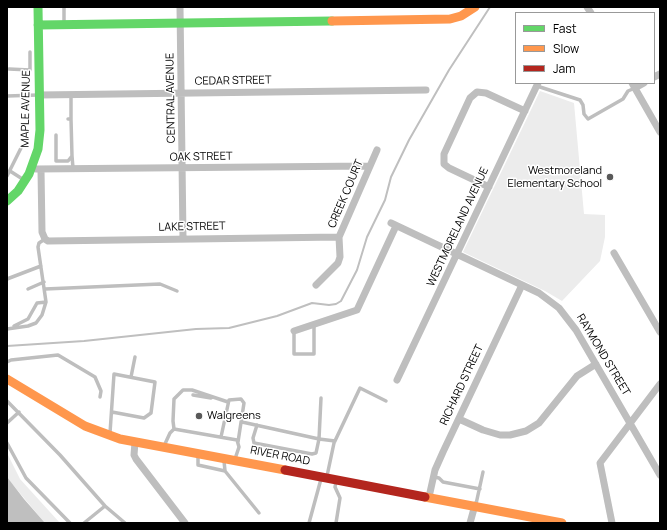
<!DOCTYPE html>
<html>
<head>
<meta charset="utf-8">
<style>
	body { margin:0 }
	#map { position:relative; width:667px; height:530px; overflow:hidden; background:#fff; font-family:Manrope,sans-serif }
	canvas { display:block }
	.frame { position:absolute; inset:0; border:8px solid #000; pointer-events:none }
	.legend { position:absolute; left:515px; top:12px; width:140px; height:72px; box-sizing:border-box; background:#fff; border:1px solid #999; margin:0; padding:5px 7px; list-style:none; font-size:12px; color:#000 }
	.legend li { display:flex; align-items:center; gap:8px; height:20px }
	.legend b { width:20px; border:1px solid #999 }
</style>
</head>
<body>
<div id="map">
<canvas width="667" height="530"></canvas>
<div class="frame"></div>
<ul class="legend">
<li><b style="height:5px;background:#63d668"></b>Fast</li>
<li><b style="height:5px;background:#ff974d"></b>Slow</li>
<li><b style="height:5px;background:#b3261e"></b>Jam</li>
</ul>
</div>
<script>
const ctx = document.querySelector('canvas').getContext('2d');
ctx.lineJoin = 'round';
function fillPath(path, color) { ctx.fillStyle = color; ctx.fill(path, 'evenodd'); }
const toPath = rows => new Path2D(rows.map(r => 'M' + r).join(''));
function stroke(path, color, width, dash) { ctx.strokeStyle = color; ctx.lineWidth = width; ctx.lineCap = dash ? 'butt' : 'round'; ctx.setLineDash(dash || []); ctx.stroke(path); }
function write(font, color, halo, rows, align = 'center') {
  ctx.font = font + ' Manrope,sans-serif'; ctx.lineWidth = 3; ctx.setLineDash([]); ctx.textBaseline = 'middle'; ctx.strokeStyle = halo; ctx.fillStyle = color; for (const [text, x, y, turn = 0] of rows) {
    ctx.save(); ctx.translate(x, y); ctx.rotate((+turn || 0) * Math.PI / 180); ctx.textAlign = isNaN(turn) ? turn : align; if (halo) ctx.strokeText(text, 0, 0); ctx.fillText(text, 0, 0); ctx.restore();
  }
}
fillPath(toPath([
	[540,91,574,103,584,214,605,215,605,237,600,261,562,301,545,291,463,252],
	[7,453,20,479,60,523,45,523,8,479]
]), '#ececec');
fillPath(toPath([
	[7,477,24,499,45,523,7,523]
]), '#bfbfbf');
stroke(toPath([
	[7,346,84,341,196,329,229,328,277,316,312,303,329,305,336,304,341,301,357,270,367,237,385,200,391,177,409,140,449,70,490,7]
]), '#bfbfbf', 2);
stroke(toPath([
	[64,24,64,7],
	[9,69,30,70,30,52],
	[537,86,580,100,583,105,584,114,588,119,623,99,628,91,635,88],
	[7,96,38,95],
	[71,119,71,94],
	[56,135,56,161,68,161,72,156,71,119,68,119],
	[72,156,73,168],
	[10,171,24,180],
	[7,176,21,148],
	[7,279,41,266],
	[28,289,44,282],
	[45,289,160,284,177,291],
	[14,326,28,319,37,303,46,302],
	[7,329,28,326,36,323,42,315,46,302,38,247,39,243,45,239],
	[294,331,294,354,314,354,314,325],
	[7,362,11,360,58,355,95,377,101,391,100,397],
	[131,377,135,357],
	[193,395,211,398],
	[7,401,60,455,105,506,125,523],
	[242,422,319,439,335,441],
	[7,423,19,412],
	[257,425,253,438,254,443,312,454,316,453,319,439,321,398],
	[174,429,173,421,174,399,183,390,192,390,228,402],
	[110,433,114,374,155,382,151,413,144,418,112,412],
	[221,437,229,400,241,399,244,403,238,442],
	[7,443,26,478,70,523],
	[164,446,170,433,174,429,237,440,239,447,235,459],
	[198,456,198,465,225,471],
	[224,461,225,471,259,513],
	[327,476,334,443,360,388,386,401],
	[434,477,439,478,443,482,480,489],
	[336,482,335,487,340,498,336,523],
	[476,504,483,472],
	[84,523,105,506],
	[309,523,321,479]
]), '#bebebe', 3.5);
stroke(toPath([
	[180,7,183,238],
	[587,7,591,13],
	[654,77,660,74],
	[632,83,660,132],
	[635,88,644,83],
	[39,95,426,90],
	[36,169,369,166],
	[41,170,42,232,45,239,48,241,339,237],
	[489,187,449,168,444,164,444,154,470,98,477,92,486,93,525,111],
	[391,223,539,293,559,308,576,330,660,475],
	[614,253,660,332],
	[316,285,338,263,340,257,339,237,377,150],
	[294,331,357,310,396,226],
	[397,380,538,83],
	[459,419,483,430,500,435,510,435,526,431,539,423,577,376,596,364],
	[135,442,134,455,136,459,185,523],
	[429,497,435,470,443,452,522,285],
	[470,523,475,505],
	[612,523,600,463,660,384]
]), '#bebebe', 7);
stroke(toPath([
	[38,25,332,21],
	[7,201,18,191,29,174,38,149,40,130,38,7]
]), '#63d668', 9);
stroke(toPath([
	[332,21,450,19,461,16,475,7],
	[7,379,85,426,120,439,285,470],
	[425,497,562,523]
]), '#ff974d', 9);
stroke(toPath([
	[285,470,425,497]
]), '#b3261e', 9);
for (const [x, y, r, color] of [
	[610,177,4,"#595959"],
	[199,416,4,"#595959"]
]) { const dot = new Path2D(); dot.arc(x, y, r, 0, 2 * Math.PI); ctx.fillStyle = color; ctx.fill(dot); stroke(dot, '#fff', 1.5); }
write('11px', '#000', '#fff', [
	["CEDAR STREET",233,81,-1],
	["CENTRAL AVENUE",171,98,-91],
	["MAPLE AVENUE",26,109,-89],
	["OAK STREET",201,157,-1],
	["CREEK COURT",346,194,-67],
	["LAKE STREET",192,227,-1],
	["WESTMORELAND AVENUE",458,227,-65],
	["RAYMOND STREET",603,355,59],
	["RICHARD STREET",462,385,-65],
	["RIVER ROAD",280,456,11]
]);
write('11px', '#000', '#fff', [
	["Westmoreland",602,171],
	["Elementary School",602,184],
	["Walgreens",207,416,"left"]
], 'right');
</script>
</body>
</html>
